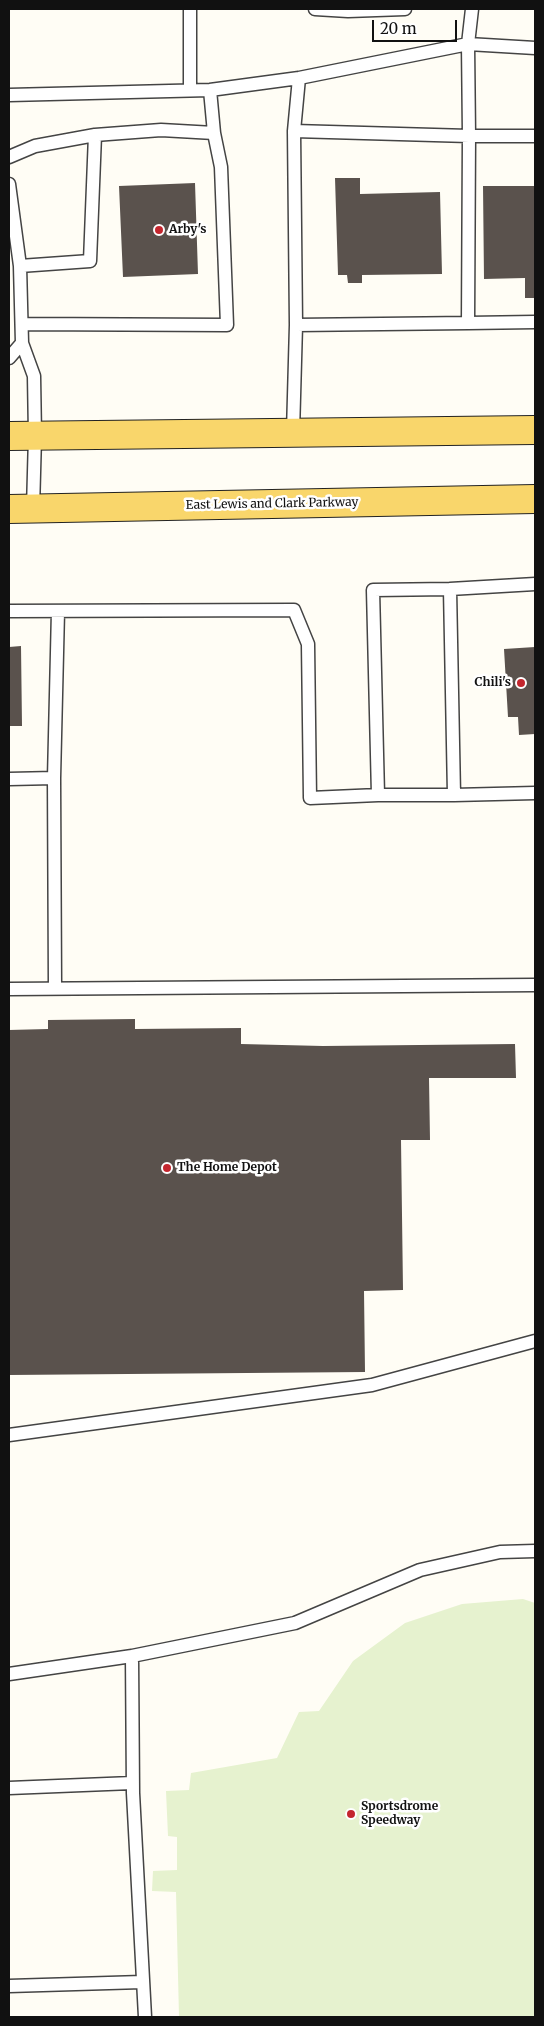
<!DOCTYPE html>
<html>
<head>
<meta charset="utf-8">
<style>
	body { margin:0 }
	#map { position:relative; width:544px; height:2026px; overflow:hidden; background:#fffdf5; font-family:Merriweather,serif }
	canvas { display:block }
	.frame { position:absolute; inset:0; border:10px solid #111; pointer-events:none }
	.scale { position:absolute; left:372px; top:20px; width:85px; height:22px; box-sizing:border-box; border:2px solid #111; border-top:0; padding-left:6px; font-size:15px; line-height:18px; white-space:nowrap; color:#111; -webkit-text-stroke:4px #fff; paint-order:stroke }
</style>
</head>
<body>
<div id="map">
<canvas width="544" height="2026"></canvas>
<div class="frame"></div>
<div class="scale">20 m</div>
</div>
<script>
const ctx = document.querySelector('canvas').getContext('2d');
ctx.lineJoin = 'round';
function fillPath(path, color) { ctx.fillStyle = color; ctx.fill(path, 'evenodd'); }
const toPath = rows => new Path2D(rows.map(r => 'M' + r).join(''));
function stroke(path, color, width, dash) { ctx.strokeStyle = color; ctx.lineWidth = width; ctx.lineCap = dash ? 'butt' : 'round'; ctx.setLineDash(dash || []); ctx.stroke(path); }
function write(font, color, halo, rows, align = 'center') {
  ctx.font = font + ' Merriweather,serif'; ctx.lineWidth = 5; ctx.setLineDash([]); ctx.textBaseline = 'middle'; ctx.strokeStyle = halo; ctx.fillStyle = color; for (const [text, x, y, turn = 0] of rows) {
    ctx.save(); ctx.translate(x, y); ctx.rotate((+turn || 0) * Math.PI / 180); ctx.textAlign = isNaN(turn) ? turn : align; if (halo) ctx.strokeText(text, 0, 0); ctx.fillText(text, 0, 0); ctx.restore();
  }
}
fillPath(toPath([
	[523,1599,535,1603,535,2017,179,2017,176,1892,152,1891,153,1871,177,1870,177,1837,168,1836,166,1791,189,1790,191,1773,277,1758,299,1712,319,1711,353,1661,405,1623,462,1604]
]), '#e6f2cf');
fillPath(toPath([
	[335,178,360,178,360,194,440,192,442,274,362,275,362,283,348,283,347,275,338,275],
	[195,183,198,274,123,277,119,186],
	[483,186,535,186,535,298,525,298,525,278,484,279],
	[21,646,22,726,9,726,9,647],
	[535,647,535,734,519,735,518,717,508,717,504,649],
	[135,1019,135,1029,241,1028,241,1044,323,1046,515,1044,516,1078,429,1078,430,1140,401,1140,403,1290,364,1291,365,1372,9,1375,9,1030,48,1029,48,1020]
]), '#5a524d');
const service = toPath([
	[315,9,348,11,405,9],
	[535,48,468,44,469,136,535,136],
	[190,90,190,9],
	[9,95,210,90,299,78,468,44,472,9],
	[294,131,469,136,468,323,296,325],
	[9,157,35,146,95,135],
	[9,184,20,266,22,343,34,376,35,436,33,509],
	[20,266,90,261,95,135,161,130,214,133],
	[468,323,535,322],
	[22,324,227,325,221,167,214,133,210,90],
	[9,358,22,343],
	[293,432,296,325,294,131,299,78],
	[535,584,450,589,454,795,535,793],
	[450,589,373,590,378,795,454,795],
	[9,611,294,610,308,644,310,798,378,795],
	[9,779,54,778],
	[55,988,54,778,58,611],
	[9,989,535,985],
	[9,1435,372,1385,535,1341],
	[9,1674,132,1656],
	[9,1788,132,1783],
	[9,1986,142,1982],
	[145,2017,133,1793,132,1656,295,1623,420,1570,500,1552,535,1551]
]);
const primary = toPath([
	[9,436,535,430],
	[9,509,535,499]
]);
stroke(service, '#444', 15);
stroke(primary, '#222', 30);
stroke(service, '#fff', 12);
stroke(primary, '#f9d66b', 28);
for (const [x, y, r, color] of [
	[159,230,5,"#c4262e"],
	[521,683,5,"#c4262e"],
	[167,1168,5,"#c4262e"],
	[351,1814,5,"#c4262e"]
]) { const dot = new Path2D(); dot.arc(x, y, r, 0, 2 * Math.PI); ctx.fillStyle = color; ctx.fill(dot); stroke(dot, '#fff', 2); }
write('bold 12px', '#111', '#fff', [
	["Arby's",169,230],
	["Chili's",511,683,"right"],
	["The Home Depot",177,1168],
	["Sportsdrome",361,1807],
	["Speedway",361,1821]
], 'left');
write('12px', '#111', '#fff', [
	["East Lewis and Clark Parkway",272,504,-1]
]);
</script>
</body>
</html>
